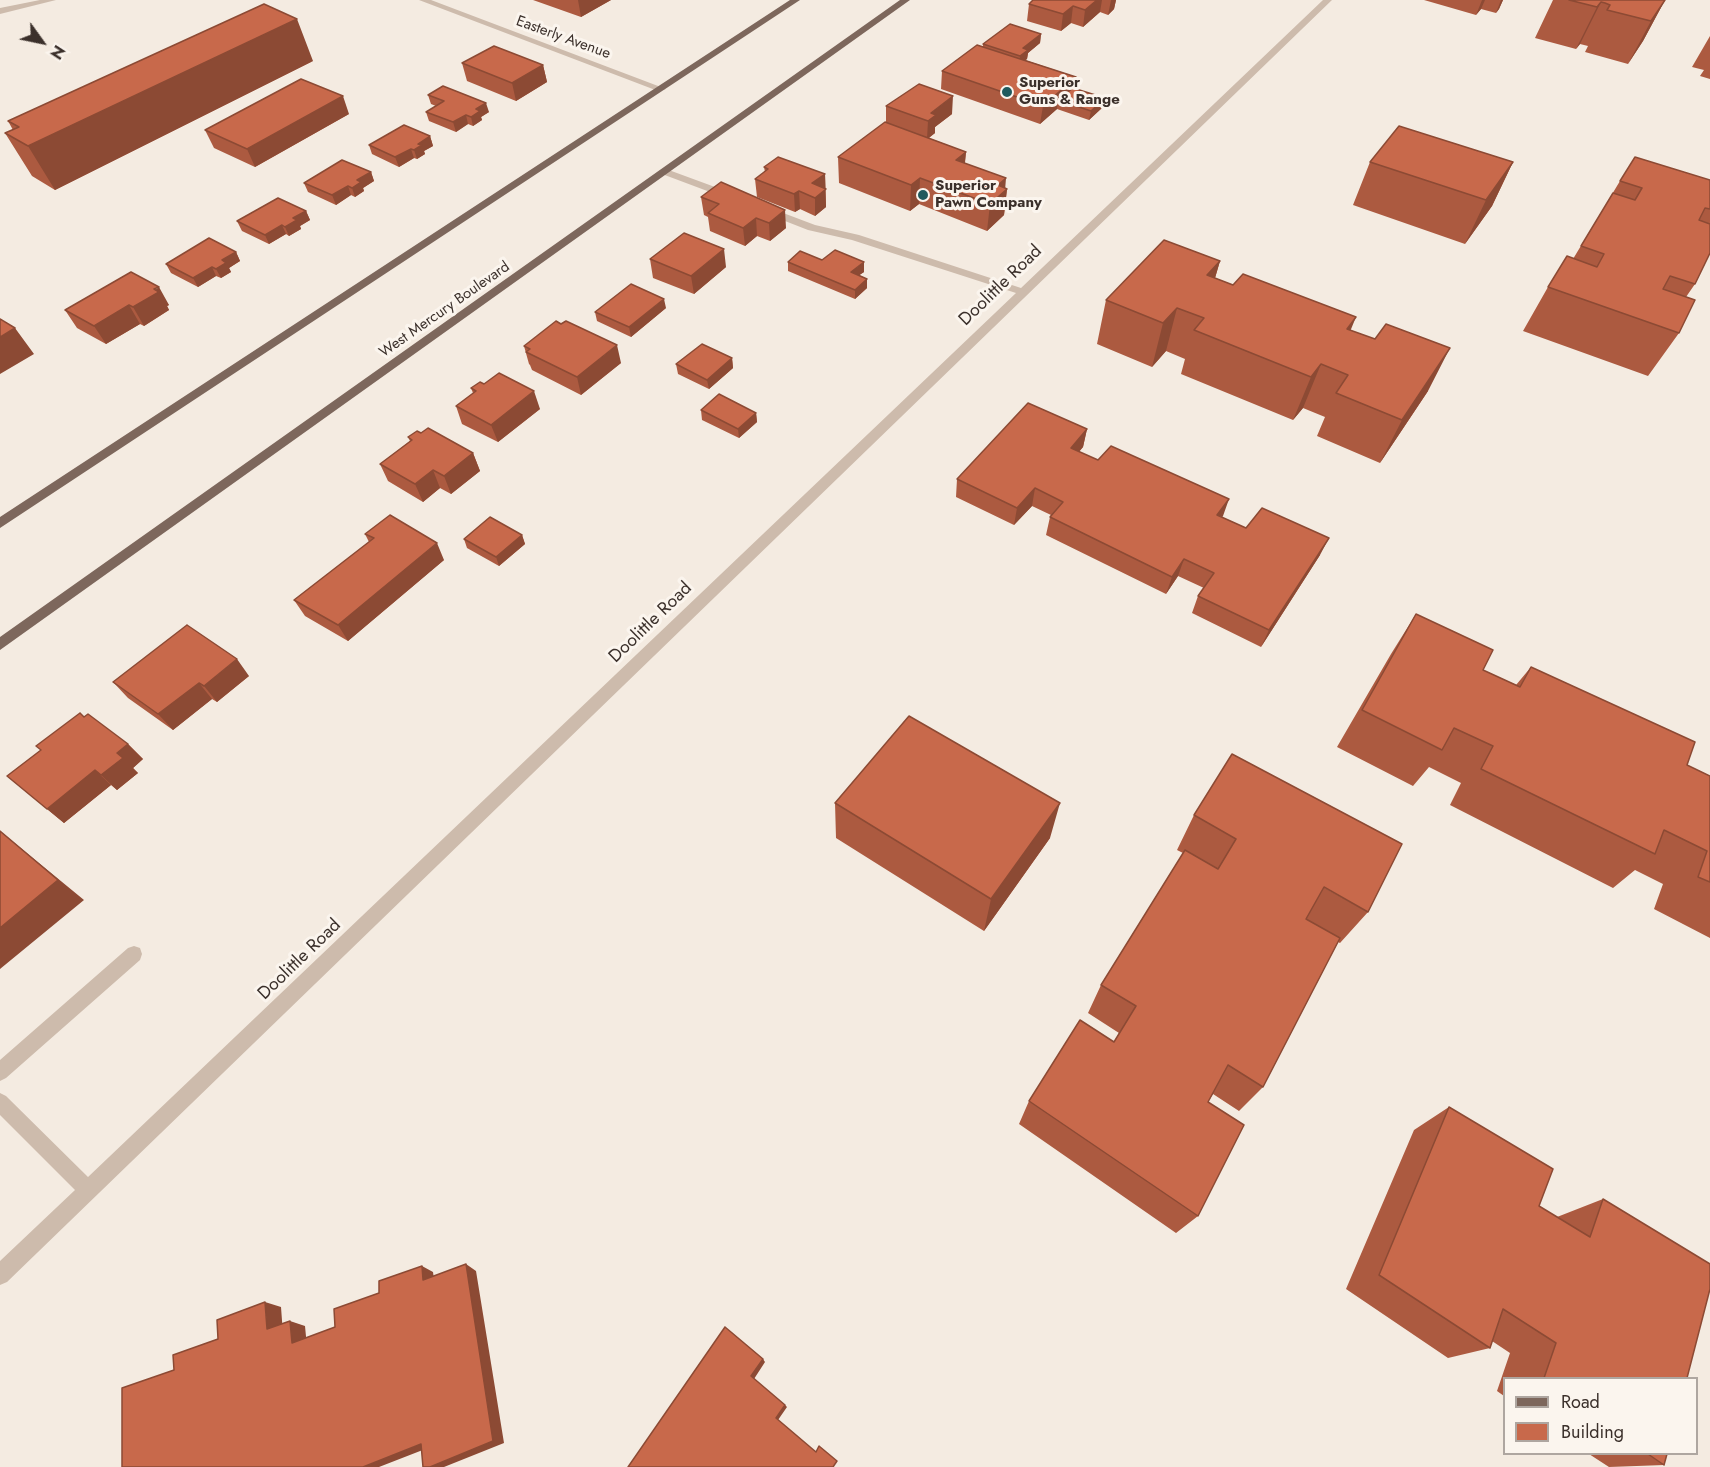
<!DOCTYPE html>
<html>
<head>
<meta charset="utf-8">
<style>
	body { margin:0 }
	#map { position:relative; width:1710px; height:1467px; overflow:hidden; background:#f4ebe1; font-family:Jost,sans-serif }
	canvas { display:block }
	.legend { position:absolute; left:1503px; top:1377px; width:195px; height:78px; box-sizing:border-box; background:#fbf5ee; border:2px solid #aea6a0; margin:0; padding:8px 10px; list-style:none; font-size:18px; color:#3b302b }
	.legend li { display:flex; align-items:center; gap:12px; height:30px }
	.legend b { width:30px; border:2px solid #aea6a0 }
	.north { position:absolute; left:12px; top:12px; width:60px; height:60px; -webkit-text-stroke:4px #fbf5ee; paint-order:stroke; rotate:123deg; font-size:16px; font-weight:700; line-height:24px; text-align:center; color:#3b302b }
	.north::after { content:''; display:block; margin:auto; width:21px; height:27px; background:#3b302b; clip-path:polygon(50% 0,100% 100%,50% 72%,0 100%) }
</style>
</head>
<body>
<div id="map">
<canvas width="1710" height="1467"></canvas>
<ul class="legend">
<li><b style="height:8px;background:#7d675c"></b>Road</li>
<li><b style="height:16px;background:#c8694b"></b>Building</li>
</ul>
<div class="north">N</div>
</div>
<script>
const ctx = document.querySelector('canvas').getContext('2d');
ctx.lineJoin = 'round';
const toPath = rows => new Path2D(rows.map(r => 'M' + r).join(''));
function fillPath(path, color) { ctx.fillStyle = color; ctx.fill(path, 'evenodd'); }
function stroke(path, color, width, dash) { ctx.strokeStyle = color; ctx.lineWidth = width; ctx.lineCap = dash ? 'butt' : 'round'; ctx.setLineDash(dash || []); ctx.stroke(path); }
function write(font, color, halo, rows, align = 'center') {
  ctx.font = font + ' Jost,sans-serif'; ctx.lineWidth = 6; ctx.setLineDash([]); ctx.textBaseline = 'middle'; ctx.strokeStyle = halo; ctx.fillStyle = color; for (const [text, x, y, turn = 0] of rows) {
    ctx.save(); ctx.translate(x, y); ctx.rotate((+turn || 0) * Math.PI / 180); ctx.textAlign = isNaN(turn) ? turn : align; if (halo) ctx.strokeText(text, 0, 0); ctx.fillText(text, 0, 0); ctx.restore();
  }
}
fillPath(toPath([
	[40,0,56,0,0,14,0,8,40,0],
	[419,0,431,0,666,89,658,91,419,0],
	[1323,0,1332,0,7,1282,0,1285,0,1261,75,1190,0,1115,0,1093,6,1096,88,1177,1016,293,852,240,808,230,762,212,762,208,770,208,815,225,859,235,1021,288,1323,0],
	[666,169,734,194,735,196,726,198,662,174,661,172,666,169],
	[134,946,140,948,142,954,140,960,6,1078,0,1081,0,1060,128,948,134,946]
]), '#cdbbac');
fillPath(toPath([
	[790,0,800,0,0,528,0,517,790,0],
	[900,0,910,0,0,650,0,637,900,0]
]), '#7d675c');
fillPath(toPath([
	[533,0,611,0,581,17],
	[1033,0,1116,0,1114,9,1108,15,1100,12,1083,27,1071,23,1061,31,1027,21,1029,4],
	[1424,0,1503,0,1499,9,1496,13,1481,9,1476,15],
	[1553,0,1665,0,1643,41,1628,64,1585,52,1588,46,1580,44,1576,49,1535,38],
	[1041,34,1040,43,1028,53,1027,59,1025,60,1076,77,1074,88,1103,107,1089,120,1057,109,1040,124,941,89,942,71,983,47,983,44],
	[1710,36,1710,79,1700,76,1704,70,1692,67],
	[313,61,55,190,32,176,5,133,13,130,8,121],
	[462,63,543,65,547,82,516,101,467,81],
	[428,95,489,112,481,117,482,120,473,126,468,124,456,132,429,121,426,112,436,106,431,104],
	[886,106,952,114,935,127,935,133,929,138,966,152,965,163,1007,189,1004,215,987,231,919,204,910,211,839,183,838,157,886,122],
	[349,114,255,167,214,148,205,130],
	[430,136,433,146,424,151,425,154,417,159,414,158,399,167,372,154,369,145],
	[1370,162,1513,162,1492,206,1465,244,1353,205],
	[764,167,825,174,826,207,815,216,800,209,795,212,757,197,755,179,765,172],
	[371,172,374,181,363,188,364,191,355,197,351,195,336,205,308,192,304,183],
	[1710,180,1710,253,1695,284,1686,297,1679,333,1648,376,1523,331,1548,287,1573,259,1620,181],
	[701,197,786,228,770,241,757,236,745,246,710,231,708,217,704,215],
	[306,211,310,220,300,226,301,229,289,236,286,234,269,244,242,231,237,221],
	[236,252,240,261,229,268,231,272,221,278,216,276,198,287,171,273,166,264],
	[650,259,726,267,694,294,653,278],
	[822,260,864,272,859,275,867,279,867,288,855,299,788,271,788,262],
	[1220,261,1215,278,1351,330,1428,391,1380,463,1317,436,1325,417,1303,408,1293,420,1181,374,1185,359,1166,351,1152,367,1097,344,1106,300],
	[131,272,169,305,167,306,169,310,144,326,140,324,106,344,77,328,65,310],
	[666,308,631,337,597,321,595,312],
	[524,346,621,363,581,395,532,370,530,365,529,364],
	[732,358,733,368,709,389,678,374,676,364],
	[484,384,540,409,498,442,462,424,456,406,473,393,471,388],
	[701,410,756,413,757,422,739,438,702,420],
	[1087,429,1083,447,1079,452,1246,528,1320,555,1261,647,1192,613,1198,596,1204,588,1178,576,1166,594,1046,535,1050,517,1051,515,1032,506,1014,525,956,497,957,479],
	[408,437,473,453,480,471,451,494,440,488,423,502,388,481,380,464,410,441],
	[365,534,444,560,348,641,305,616,294,600,369,542],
	[522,535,525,544,499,566,467,548,464,539],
	[1416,614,1483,670,1516,685,1531,667,1687,765,1710,776,1710,938,1654,909,1663,884,1635,870,1613,888,1450,805,1461,783,1429,767,1413,786,1337,747,1391,654],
	[249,676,217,702,212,699,173,730,128,698,113,682],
	[84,717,128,744,143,759,133,768,138,773,117,790,111,785,64,823,7,776],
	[835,803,1050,838,984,931,836,838],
	[1194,815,1368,912,1340,943,1338,942,1263,1087,1239,1111,1213,1094,1208,1102,1198,1216,1176,1233,1019,1124,1029,1101,1114,1042,1119,1033,1088,1013,1101,985,1183,853,1177,850],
	[1449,1107,1539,1206,1557,1217,1603,1199,1687,1378,1504,1378,1504,1396,1497,1391,1510,1353,1492,1341,1490,1348,1448,1358,1346,1289,1414,1130],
	[1589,1454,1667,1454,1664,1465,1609,1467]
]), '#ac5a40');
fillPath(toPath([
	[578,0,611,0,581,17],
	[1097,0,1102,0,1100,12,1083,27,1085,10],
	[1111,0,1116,0,1114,9,1108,15],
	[1482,0,1485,0,1481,9,1476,15],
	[1501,0,1503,0,1499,9,1496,13],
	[1665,0,1643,41,1628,64,1651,21],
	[1601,2,1580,44,1576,49,1597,7],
	[1073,6,1071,23,1061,31,1063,14],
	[297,19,313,61,55,190,28,146],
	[1041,34,1040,43,1028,53,1027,59,1019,65,1020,56,1023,48],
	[543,65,547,82,516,101,512,83],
	[1076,77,1073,95,1058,100,1057,109,1040,124,1043,106],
	[343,96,349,114,255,167,247,149],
	[953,96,952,114,935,127,935,133,927,139,928,121,931,113],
	[1105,98,1103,107,1089,120,1091,111],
	[486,103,489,112,481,117,482,120,473,126,471,117,476,109],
	[466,115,468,124,456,132,453,122],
	[430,136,433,146,424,151,425,154,417,159,414,150,418,144],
	[411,149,414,158,399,167,395,157],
	[966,152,963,178,956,160],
	[1513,162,1492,206,1465,244,1486,200],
	[371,172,374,181,363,188,364,191,355,197,352,188,357,180],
	[825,174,826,207,815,216,815,198,812,183],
	[920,178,919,204,910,211,911,185],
	[1006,178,1005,191,1007,189,1004,215,987,231,990,204,998,185],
	[348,186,351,195,336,205,332,195],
	[799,191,800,209,795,212,794,194],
	[785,210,786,228,770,241,769,223],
	[306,211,310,220,300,226,301,229,289,236,285,227,293,218],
	[756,218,757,236,745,246,743,228],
	[282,225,286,234,269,244,265,235],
	[724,249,726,267,694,294,691,276],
	[236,252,240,261,229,268,231,272,221,278,216,269,222,260],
	[1220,261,1207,305,1207,275],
	[864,262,864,272,851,281,851,272],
	[212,267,216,276,198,287,193,278],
	[867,279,867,288,855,299,855,290],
	[159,287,169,305,167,306,169,310,144,326,133,307],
	[664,299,666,308,631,337,629,327],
	[129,305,140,324,106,344,94,326],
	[1177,308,1166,351,1152,367,1163,323],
	[1356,317,1338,361,1347,329],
	[15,328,34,354,0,374,0,337],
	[617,345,621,363,581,395,577,377],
	[1450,348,1428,391,1380,463,1402,420],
	[732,358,733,368,709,389,707,380],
	[1321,364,1303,408,1293,420,1311,377],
	[534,391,540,409,498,442,491,425],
	[756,413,757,422,739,438,738,429],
	[1087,429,1083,447,1067,465,1071,448],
	[473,453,480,471,451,494,444,476],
	[433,470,440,488,423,502,415,484],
	[1035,488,1032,506,1014,525,1017,508],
	[1229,499,1223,516,1211,532,1217,515],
	[522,535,525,544,499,566,496,557],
	[1329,538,1320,555,1261,647,1269,630],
	[437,543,444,560,348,641,338,625],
	[1184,559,1178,576,1166,594,1172,577],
	[237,659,249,676,217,702,204,686],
	[199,683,212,699,173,730,158,714],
	[128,744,143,759,133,768,138,773,117,790,101,775,117,753],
	[95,770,111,785,64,823,47,809],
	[1060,803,1050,838,984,931,991,899],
	[0,831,84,900,0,969],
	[466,1264,476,1271,504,1443,444,1467,430,1467],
	[422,1266,433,1272,435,1286,423,1280],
	[265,1302,281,1307,283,1334,267,1329],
	[290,1321,305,1326,307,1347,292,1343],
	[763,1359,765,1362,754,1379,751,1376],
	[785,1405,787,1407,778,1420,776,1418],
	[421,1444,433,1446,379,1467,363,1467]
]), '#8c4a34');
const building = toPath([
	[1033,0,1097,0,1085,10,1073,6,1063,14,1029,4,1033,0],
	[1569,0,1665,0,1651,21,1607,10,1610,5,1605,3,1601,2,1597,7,1569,0],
	[264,4,297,19,28,146,5,133,19,127,8,121,264,4],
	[1010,24,1041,34,1023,48,1028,50,1020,56,983,44,1010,24],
	[977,45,1076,77,1043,106,942,71,977,45],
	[494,46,543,65,512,83,462,63,494,46],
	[301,79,343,96,247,149,205,130,301,79],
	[919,84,953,96,931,113,936,115,928,121,886,106,919,84],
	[443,86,486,103,476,109,480,111,471,117,466,115,453,122,426,112,444,101,428,95,443,86],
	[1073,88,1105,98,1091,111,1058,100,1073,88],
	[885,122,966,152,956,160,1006,178,998,185,1007,189,990,204,920,178,911,185,838,157,885,122],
	[404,125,430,136,418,144,422,145,414,150,411,149,395,157,369,145,404,125],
	[1399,126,1513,162,1486,200,1370,162,1399,126],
	[778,157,825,174,812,183,826,189,815,198,799,191,794,194,755,179,768,169,764,167,778,157],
	[1635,157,1710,180,1710,209,1705,208,1699,220,1710,224,1710,253,1695,284,1670,276,1663,289,1695,300,1679,333,1548,287,1567,256,1597,267,1604,254,1581,246,1613,193,1635,200,1642,188,1620,181,1635,157],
	[342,160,371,172,357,180,361,182,352,188,348,186,332,195,304,183,342,160],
	[721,182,785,210,769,223,756,218,743,228,708,213,719,204,701,197,721,182],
	[278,198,306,211,293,218,297,220,285,227,282,225,265,235,237,221,278,198],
	[684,233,724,249,691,276,650,259,684,233],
	[209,238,236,252,222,260,226,263,216,269,212,267,193,278,166,264,209,238],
	[1164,240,1220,261,1207,275,1233,285,1243,274,1356,317,1347,329,1375,339,1386,324,1450,348,1402,420,1336,393,1348,375,1321,364,1311,377,1194,330,1204,318,1177,308,1163,323,1106,300,1164,240],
	[835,250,864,262,851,272,867,279,855,290,788,262,800,251,822,260,835,250],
	[131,272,159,287,154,289,159,292,133,307,129,305,94,326,65,310,131,272],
	[631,284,664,299,629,327,595,312,631,284],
	[0,319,15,328,0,337,0,319],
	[556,321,561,324,566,321,617,345,577,377,526,352,530,349,524,346,556,321],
	[702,344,732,358,707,380,676,364,702,344],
	[499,373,534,391,491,425,456,406,476,391,471,388,480,382,484,384,499,373],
	[719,394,756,413,738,429,701,410,719,394],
	[1028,403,1087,429,1071,448,1098,460,1111,446,1229,499,1217,515,1246,528,1262,508,1329,538,1269,630,1198,596,1214,573,1184,559,1172,577,1050,517,1063,502,1035,488,1017,508,957,479,1028,403],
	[428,428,473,453,444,476,433,470,415,484,380,464,412,440,408,437,417,431,421,433,428,428],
	[390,515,437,543,338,625,294,600,374,538,365,534,390,515],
	[490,517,522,535,496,557,464,539,490,517],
	[1416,614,1493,650,1483,670,1520,687,1531,667,1695,742,1687,765,1710,776,1710,882,1698,877,1707,851,1664,830,1655,854,1481,769,1493,746,1454,728,1442,750,1362,710,1416,614],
	[187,625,237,659,204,686,199,683,158,714,113,682,187,625],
	[80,713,84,717,88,714,128,744,117,753,123,758,101,775,95,770,47,809,7,776,41,750,36,746,80,713],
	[909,716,1060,803,991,899,835,803,909,716],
	[1232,754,1402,844,1368,912,1324,887,1306,919,1340,938,1263,1087,1228,1065,1208,1102,1244,1125,1198,1216,1029,1101,1080,1020,1114,1042,1136,1006,1101,985,1185,850,1218,869,1236,839,1194,815,1232,754],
	[0,831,58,880,0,928,0,831],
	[1449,1107,1553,1169,1539,1206,1590,1237,1603,1199,1710,1264,1710,1289,1687,1378,1544,1378,1556,1343,1503,1309,1490,1348,1379,1275,1449,1107],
	[466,1264,493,1441,430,1467,423,1467,421,1444,363,1467,122,1467,122,1388,174,1370,173,1355,218,1339,217,1320,265,1302,267,1329,290,1321,292,1343,335,1327,334,1309,379,1293,379,1281,422,1266,423,1280,466,1264],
	[725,1327,763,1359,751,1376,785,1405,776,1418,816,1452,819,1446,837,1461,833,1467,628,1467,725,1327],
	[1648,1454,1667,1454,1664,1465,1648,1454]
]);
fillPath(building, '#c8694b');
stroke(building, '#8c4a34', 1.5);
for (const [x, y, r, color] of [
	[1007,92,6,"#1f5a5e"],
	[923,195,6,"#1f5a5e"]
]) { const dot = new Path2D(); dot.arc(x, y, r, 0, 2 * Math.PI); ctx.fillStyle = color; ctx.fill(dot); stroke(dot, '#fbf5ee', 2); }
write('15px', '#3b302b', '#fbf5ee', [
	["Easterly Avenue",563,38,20],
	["West Mercury Boulevard",445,310,-35]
]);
write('bold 15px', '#3b302b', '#fbf5ee', [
	["Superior",1019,83],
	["Guns & Range",1019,100],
	["Superior",935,186],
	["Pawn Company",935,203]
], 'left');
write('18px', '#3b302b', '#fbf5ee', [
	["Doolittle Road",1001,286,-44],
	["Doolittle Road",651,623,-44],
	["Doolittle Road",300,960,-44]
]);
</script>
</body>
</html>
